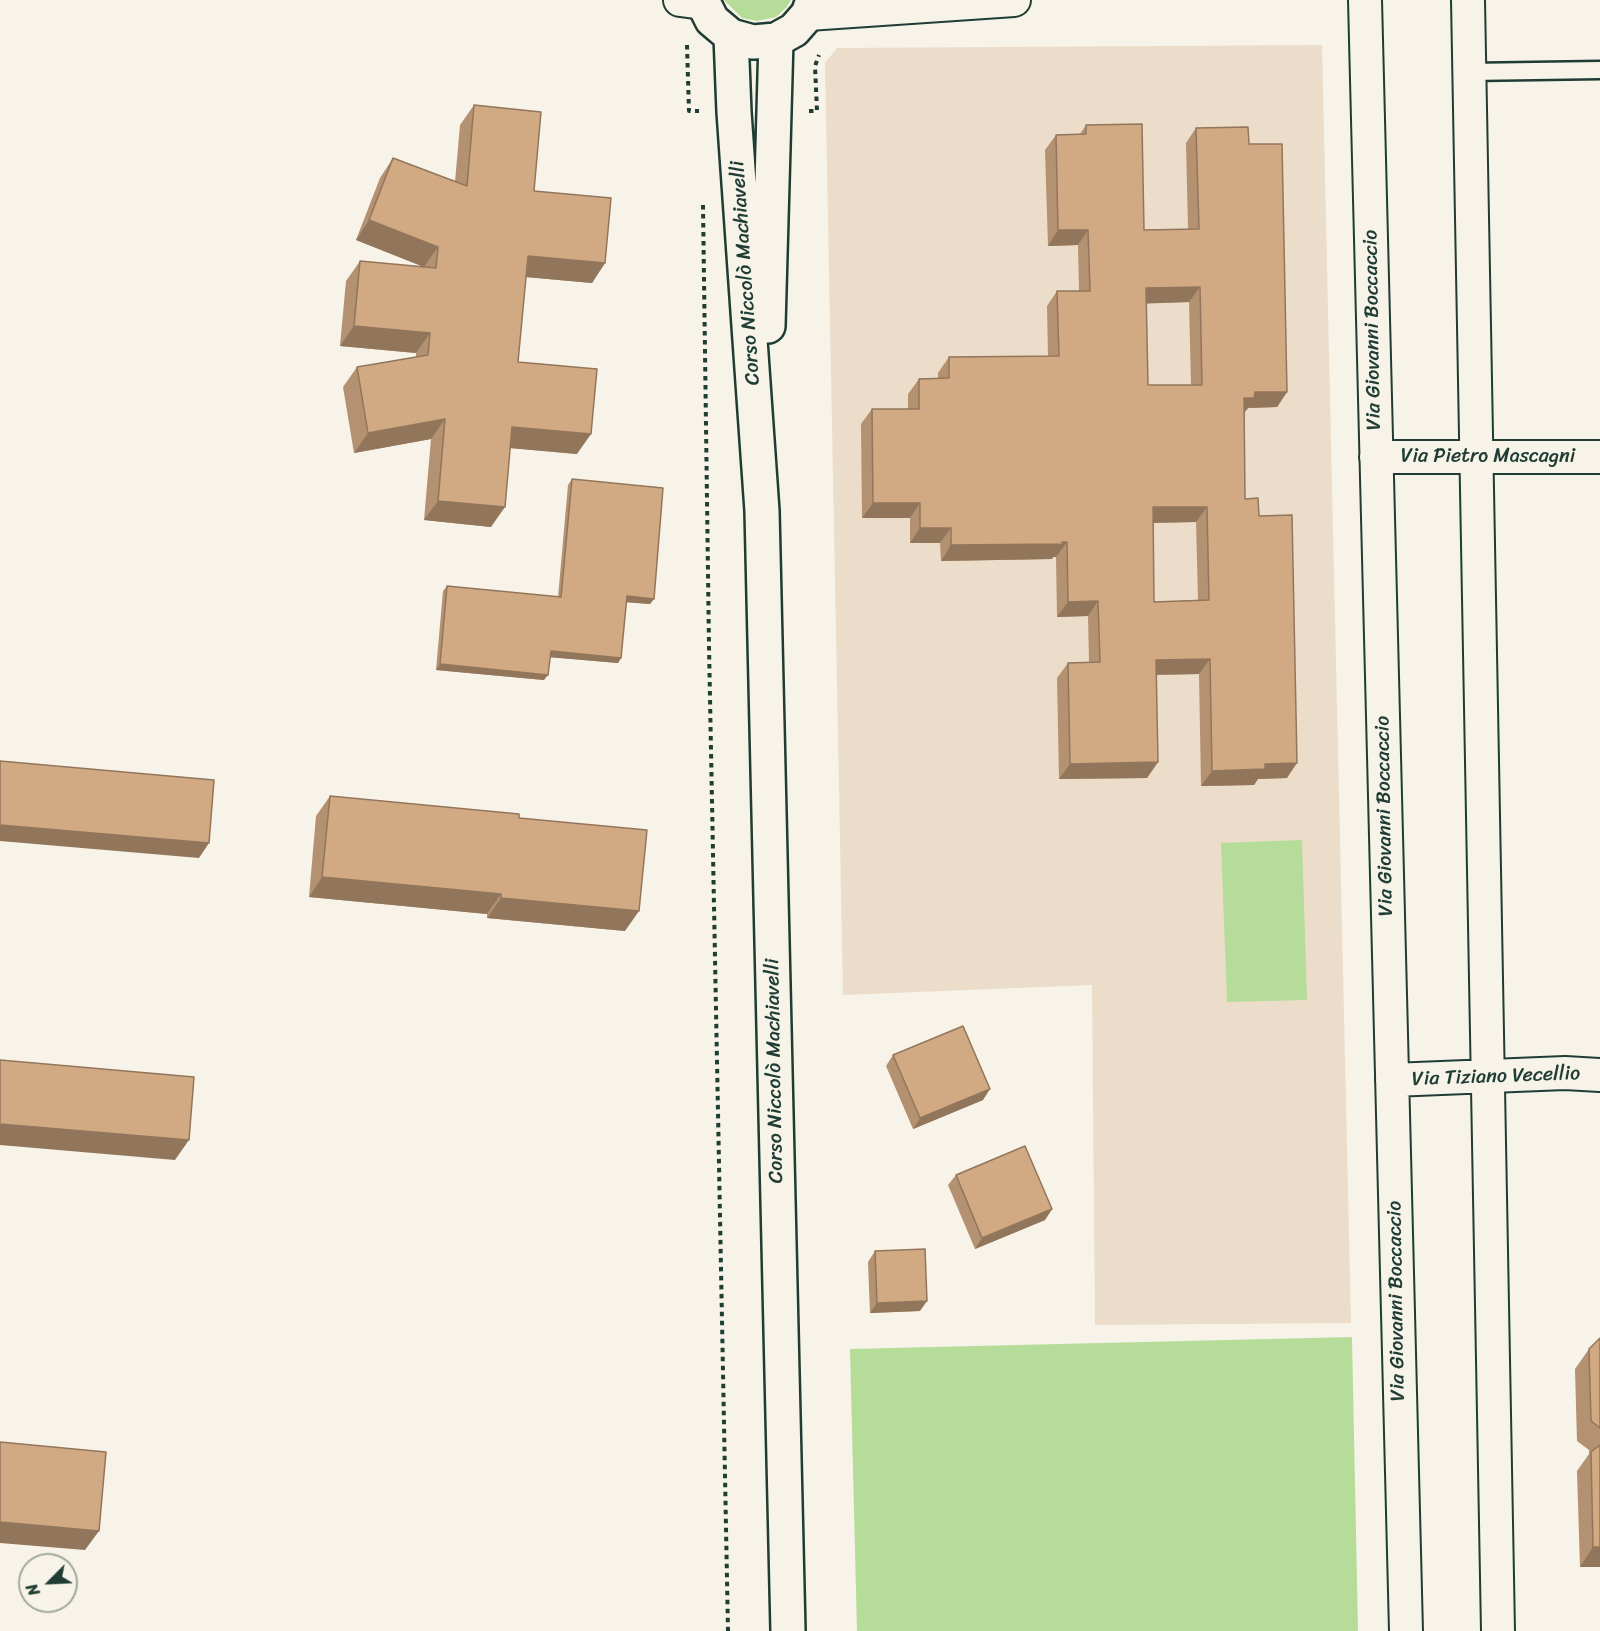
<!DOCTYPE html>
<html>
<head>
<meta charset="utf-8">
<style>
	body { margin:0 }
	#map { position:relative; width:1600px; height:1631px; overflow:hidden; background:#f7f3e8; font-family:Sriracha,sans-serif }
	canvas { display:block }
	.north { position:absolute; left:18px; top:1553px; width:60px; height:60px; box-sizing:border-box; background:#f7f3e8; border:2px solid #a1aaa0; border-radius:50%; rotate:246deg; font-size:16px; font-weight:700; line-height:24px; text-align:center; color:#1f3d34 }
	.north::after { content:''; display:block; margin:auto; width:21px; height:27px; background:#1f3d34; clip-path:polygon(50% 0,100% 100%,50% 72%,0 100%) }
</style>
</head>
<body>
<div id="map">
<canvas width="1600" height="1631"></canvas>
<div class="north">N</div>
</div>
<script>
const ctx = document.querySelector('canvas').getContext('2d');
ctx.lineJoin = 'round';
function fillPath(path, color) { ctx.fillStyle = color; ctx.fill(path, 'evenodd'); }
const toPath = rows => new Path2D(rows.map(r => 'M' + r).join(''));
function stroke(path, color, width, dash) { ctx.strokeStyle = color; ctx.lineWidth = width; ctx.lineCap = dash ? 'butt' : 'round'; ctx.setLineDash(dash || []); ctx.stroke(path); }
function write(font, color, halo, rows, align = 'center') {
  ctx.font = font + ' Sriracha,sans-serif'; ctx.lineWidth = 6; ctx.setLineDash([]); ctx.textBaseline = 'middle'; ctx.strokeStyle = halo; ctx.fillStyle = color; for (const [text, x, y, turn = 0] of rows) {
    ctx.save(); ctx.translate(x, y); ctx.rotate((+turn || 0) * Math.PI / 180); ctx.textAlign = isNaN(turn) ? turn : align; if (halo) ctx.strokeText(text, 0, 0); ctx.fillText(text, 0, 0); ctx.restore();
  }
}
fillPath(toPath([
	[1322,45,1351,1323,1095,1325,1092,985,843,995,825,63,837,48]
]), '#ecddca');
fillPath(toPath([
	[724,0,791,0,786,8,776,17,757,21,742,18],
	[1302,840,1307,1000,1227,1002,1221,843],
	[1352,1337,1358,1631,857,1631,850,1349]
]), '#b5dd99');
const lane = toPath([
	[1469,72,1600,70]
]);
const street = toPath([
	[680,0,703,3],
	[1365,0,1406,1631],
	[1468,0,1498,1631],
	[808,14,1014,0],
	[1376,457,1600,457],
	[1392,1080,1565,1073,1600,1075]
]);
const secondary = toPath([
	[702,0,712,20,731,36,753,42,776,40,794,30,808,14,813,0],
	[731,36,734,112,762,511,788,1631],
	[768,326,776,40]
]);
stroke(lane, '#1f3d34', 21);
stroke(street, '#1f3d34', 36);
stroke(secondary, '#1f3d34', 38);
stroke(toPath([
	[687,45,689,111,699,111],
	[809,111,817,111,815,66,819,55],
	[703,205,709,646,728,1631]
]), '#1f3d34', 4, [4.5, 4.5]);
stroke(lane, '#f7f3e8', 16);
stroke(street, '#f7f3e8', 32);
stroke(secondary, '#f7f3e8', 33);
fillPath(toPath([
	[474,105,534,191,605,263,592,283,526,277,518,362,577,454,510,448,491,527,424,520,431,439,354,453,343,387,357,367,416,357,416,353,340,346,346,281,360,261,424,267,356,240,380,178,393,158,455,182,460,125],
	[1086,125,1144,230,1188,229,1186,143,1196,128,1249,144,1287,392,1277,407,1248,408,1244,413,1245,499,1259,516,1287,778,1258,779,1254,785,1201,786,1199,674,1156,675,1158,762,1147,778,1059,779,1057,678,1068,663,1089,662,1088,616,1057,617,1056,557,1053,557,1052,559,941,561,940,543,910,543,910,518,862,518,861,424,872,409,908,409,908,394,919,379,938,378,938,373,949,357,1048,356,1047,306,1057,291,1079,291,1078,245,1048,246,1045,150,1056,135,1080,134],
	[1189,302,1191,385,1148,385,1146,303],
	[1196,522,1198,600,1154,602,1153,523],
	[572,479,654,599,650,604,626,602,621,658,618,663,550,657,544,680,436,670,443,591,447,586,558,597,568,485],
	[330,796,519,818,625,931,487,918,487,914,309,897,316,816],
	[893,1055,983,1100,913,1129,886,1066],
	[956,1175,1052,1209,1045,1220,975,1249,948,1185],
	[875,1251,920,1311,870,1313,868,1262],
	[1600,1338,1600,1567,1580,1567,1577,1471,1589,1454,1589,1450,1577,1441,1575,1369,1589,1349]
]), '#b49171');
fillPath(toPath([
	[369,220,438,247,424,267,356,240],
	[1058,230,1088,230,1078,245,1048,246],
	[528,256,605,263,592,283,514,276],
	[1200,287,1189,302,1135,304,1146,288],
	[354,326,430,333,416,353,340,346],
	[1255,392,1287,392,1277,407,1248,408,1244,413,1244,398],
	[445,419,431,439,354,453,368,433],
	[512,427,591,434,577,454,498,447],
	[438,501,505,507,491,527,424,520],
	[873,503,920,503,910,518,862,518],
	[1153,507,1207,507,1196,522,1142,523],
	[920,528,951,528,940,543,910,543],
	[1062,542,1067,542,1056,557,1053,557,1052,559,941,561,951,545],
	[627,596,654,599,650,604,623,602],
	[1098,601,1088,616,1057,617,1068,602],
	[551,651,621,658,618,663,547,657],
	[1210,659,1199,674,1145,675,1156,660],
	[440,664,548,675,544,680,436,670],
	[1158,762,1147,778,1059,779,1070,764],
	[1297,763,1287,778,1258,779,1254,785,1201,786,1212,771,1265,764],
	[0,825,209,843,199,858,0,841],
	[322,877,501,894,487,914,309,897],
	[501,898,639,911,625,931,487,918],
	[990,1089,983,1100,913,1129,920,1118],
	[0,1124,189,1140,175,1160,0,1145],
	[1052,1209,1045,1220,975,1249,982,1238],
	[927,1301,920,1311,870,1313,877,1303],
	[0,1522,99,1531,85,1550,0,1543],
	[1593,1547,1600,1547,1600,1567,1580,1567]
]), '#92765c');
const building = toPath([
	[474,105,541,112,534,191,611,198,605,263,528,256,518,362,597,369,591,434,512,427,505,507,438,501,445,419,368,433,357,367,428,355,430,333,354,326,360,261,436,268,438,247,369,220,393,158,467,186,474,105],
	[1142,124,1144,230,1199,229,1196,128,1248,127,1249,144,1282,144,1287,392,1255,392,1254,398,1244,398,1245,499,1258,498,1259,516,1292,515,1297,763,1265,764,1265,769,1212,771,1210,659,1156,660,1158,762,1070,764,1068,663,1100,662,1098,601,1068,602,1067,542,1062,542,1063,544,951,545,951,528,920,528,920,503,873,503,872,409,919,409,919,379,949,378,949,357,1059,356,1057,291,1090,291,1088,230,1058,230,1056,135,1086,134,1086,125,1142,124],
	[1200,287,1202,385,1148,385,1146,288,1200,287],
	[1153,507,1207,507,1209,600,1154,602,1153,507],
	[572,479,663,488,654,599,627,596,621,658,551,651,548,675,440,664,447,586,561,597,572,479],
	[0,761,214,780,209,843,0,825,0,761],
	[330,796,519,814,519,818,647,830,639,911,501,898,501,894,322,877,330,796],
	[963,1026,990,1089,920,1118,893,1055,963,1026],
	[0,1060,194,1077,189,1140,0,1124,0,1060],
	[1025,1146,1052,1209,982,1238,956,1175,1025,1146],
	[925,1249,927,1301,877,1303,875,1251,925,1249],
	[1600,1338,1600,1428,1591,1421,1589,1349,1600,1338],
	[0,1442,106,1452,99,1531,0,1522,0,1442],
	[1600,1445,1600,1547,1593,1547,1591,1452,1600,1445]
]);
fillPath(building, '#d1a983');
stroke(building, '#92765c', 1.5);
write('20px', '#1f3d34', '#f7f3e8', [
	["Corso Niccolò Machiavelli",746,273,-94],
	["Via Giovanni Boccaccio",1373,330,-91],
	["Via Pietro Mascagni",1488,457],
	["Via Giovanni Boccaccio",1385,816,-91],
	["Corso Niccolò Machiavelli",775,1071,-91],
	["Via Tiziano Vecellio",1496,1077,-2],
	["Via Giovanni Boccaccio",1397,1301,-91]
]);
</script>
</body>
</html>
